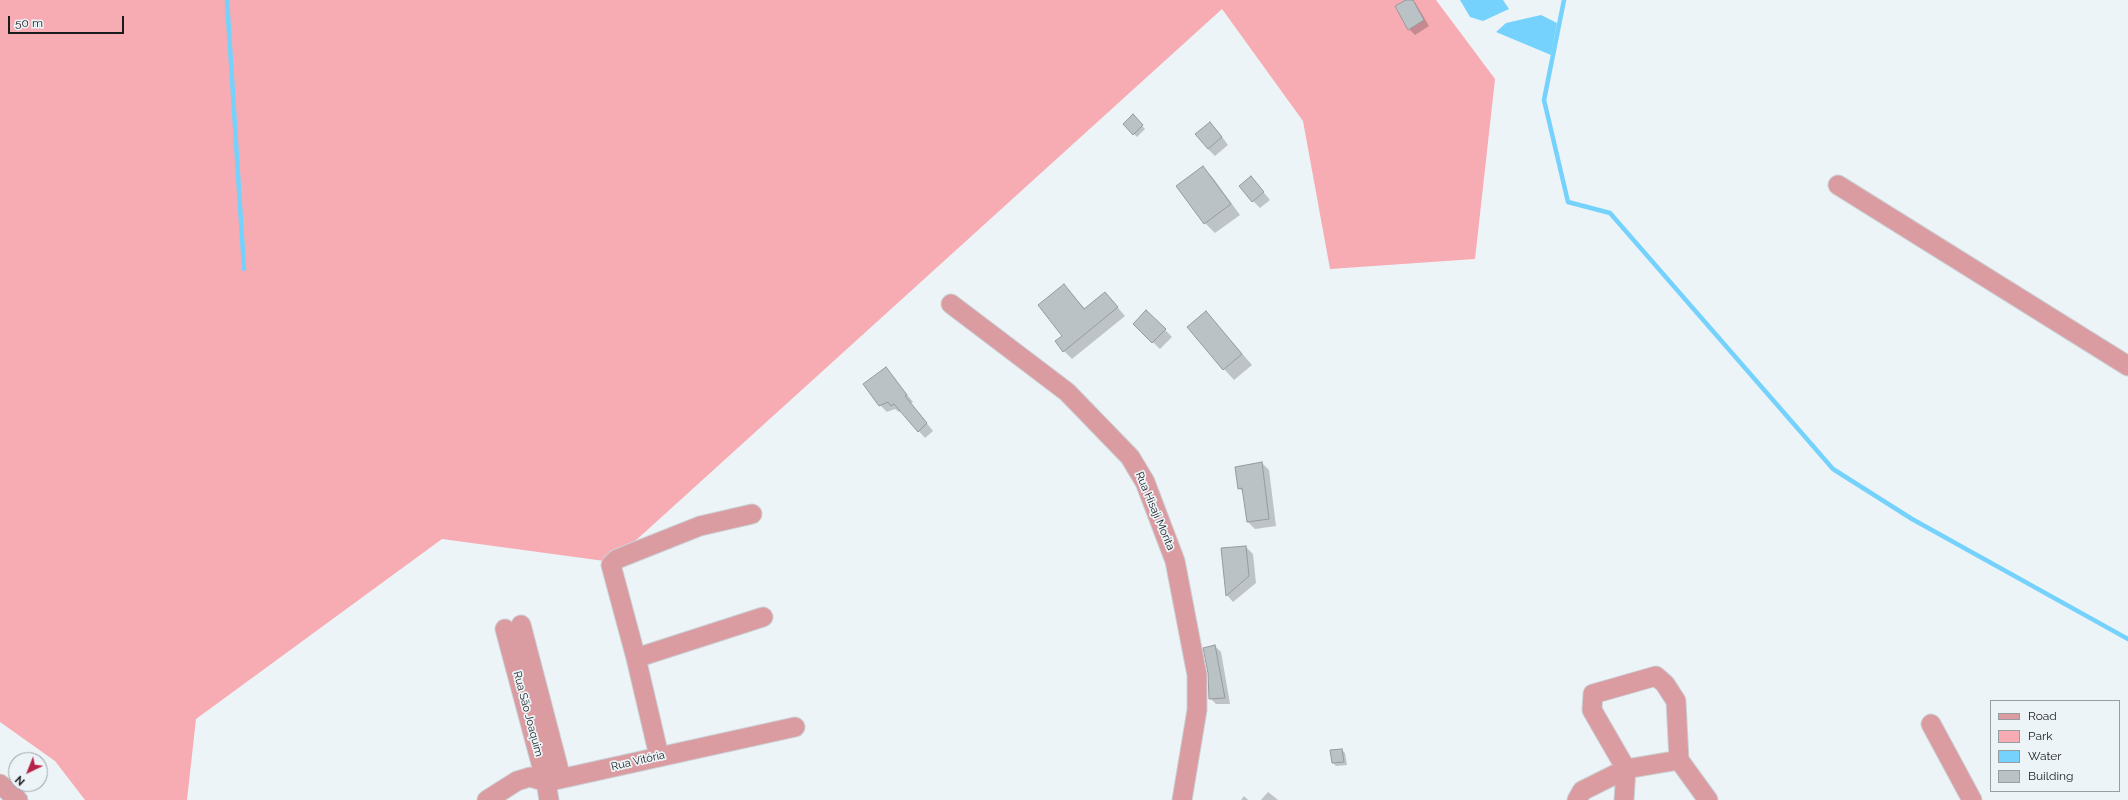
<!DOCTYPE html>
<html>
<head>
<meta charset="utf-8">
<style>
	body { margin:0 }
	#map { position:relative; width:2128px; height:800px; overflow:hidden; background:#edf4f8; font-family:Raleway,sans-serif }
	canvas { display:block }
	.legend { position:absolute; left:1990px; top:700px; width:130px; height:92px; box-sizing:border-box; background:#edf4f8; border:1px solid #989ea0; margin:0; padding:5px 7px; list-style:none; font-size:12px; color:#191c1d }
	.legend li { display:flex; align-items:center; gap:8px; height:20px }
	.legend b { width:20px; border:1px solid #989ea0 }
	.north { position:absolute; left:8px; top:752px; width:40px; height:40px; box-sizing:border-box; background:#edf4f8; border:1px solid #989ea0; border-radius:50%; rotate:223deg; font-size:11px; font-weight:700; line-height:16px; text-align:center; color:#191c1d }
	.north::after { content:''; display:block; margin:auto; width:14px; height:18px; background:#b52448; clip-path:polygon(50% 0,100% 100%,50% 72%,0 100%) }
	.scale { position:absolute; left:8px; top:16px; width:116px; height:18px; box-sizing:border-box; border:2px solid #191c1d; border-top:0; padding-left:5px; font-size:12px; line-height:14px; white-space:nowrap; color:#191c1d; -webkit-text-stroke:3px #edf4f8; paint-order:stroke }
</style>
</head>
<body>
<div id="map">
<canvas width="2128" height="800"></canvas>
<ul class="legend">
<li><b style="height:5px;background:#da9ba1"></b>Road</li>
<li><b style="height:11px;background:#f7acb3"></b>Park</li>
<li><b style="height:11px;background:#75d2fc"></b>Water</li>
<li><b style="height:11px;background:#bbc2c6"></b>Building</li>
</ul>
<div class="north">N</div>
<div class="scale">50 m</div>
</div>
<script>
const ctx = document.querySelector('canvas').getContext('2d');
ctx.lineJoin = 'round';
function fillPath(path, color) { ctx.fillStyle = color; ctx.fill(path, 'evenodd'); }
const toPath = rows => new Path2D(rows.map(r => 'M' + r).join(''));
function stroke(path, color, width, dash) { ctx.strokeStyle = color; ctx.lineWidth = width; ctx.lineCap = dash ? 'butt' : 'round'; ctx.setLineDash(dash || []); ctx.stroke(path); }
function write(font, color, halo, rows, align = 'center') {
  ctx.font = font + ' Raleway,sans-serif'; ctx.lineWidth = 3.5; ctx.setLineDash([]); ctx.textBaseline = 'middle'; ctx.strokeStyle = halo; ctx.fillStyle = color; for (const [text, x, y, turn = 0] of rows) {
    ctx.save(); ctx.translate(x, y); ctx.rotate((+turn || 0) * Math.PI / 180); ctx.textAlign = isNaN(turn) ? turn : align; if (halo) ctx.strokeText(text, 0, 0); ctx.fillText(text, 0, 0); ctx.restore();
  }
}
fillPath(toPath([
	[0,0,1436,0,1495,79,1475,259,1330,269,1303,121,1222,9,612,562,442,539,196,719,187,800,85,800,55,761,0,722]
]), '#f7acb3');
fillPath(toPath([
	[1460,0,1503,0,1509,9,1483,21,1470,17],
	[1541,15,1557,23,1551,55,1496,32,1506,23]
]), '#75d2fc');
fillPath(toPath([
	[1408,0,1413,0,1416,4,1429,26,1415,35,1409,29],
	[1133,116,1145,129,1137,137,1124,124],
	[1217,130,1228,145,1215,156,1208,149],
	[1203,167,1213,178,1240,215,1215,233,1205,223],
	[1251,177,1270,200,1260,208,1253,201],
	[1064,285,1085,309,1113,302,1125,316,1072,359,1064,351],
	[1147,311,1172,337,1160,349,1134,324],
	[1206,312,1252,365,1234,380,1224,369],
	[886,368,913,402,911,403,933,431,925,438,901,411,899,412,895,409,887,412,880,405],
	[1262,463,1269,470,1276,526,1255,529,1248,522,1244,493,1239,488],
	[1246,547,1253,554,1256,583,1233,602,1227,595],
	[1215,646,1221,652,1230,704,1216,704,1210,698],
	[1342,750,1345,753,1347,765,1336,766,1333,763],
	[1268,792,1277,799,1278,800,1261,800],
	[1244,796,1248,800,1241,800]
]), '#0003');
stroke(toPath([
	[227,0,244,269],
	[1564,0,1544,100,1568,202,1610,213,1833,469,1912,519,2128,639]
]), '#75d2fc', 4.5);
const building = toPath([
	[1406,0,1413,0,1424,20,1408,30,1395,6,1406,0],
	[1133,114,1143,125,1133,135,1123,124,1133,114],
	[1210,122,1222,137,1208,149,1195,134,1210,122],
	[1203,166,1231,204,1204,224,1176,186,1203,166],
	[1251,176,1264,192,1252,202,1239,186,1251,176],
	[1064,284,1084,309,1105,292,1118,307,1063,352,1055,341,1062,336,1038,305,1064,284],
	[1146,310,1166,329,1152,343,1133,324,1146,310],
	[1206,311,1242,354,1223,370,1187,327,1206,311],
	[886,367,907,395,905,396,927,423,918,432,894,404,891,406,888,402,879,406,863,384,886,367],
	[1262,462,1269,519,1247,522,1242,488,1238,489,1235,467,1262,462],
	[1246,546,1249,576,1226,596,1221,548,1246,546],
	[1215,645,1225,698,1209,699,1208,673,1203,648,1215,645],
	[1342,749,1344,762,1332,763,1330,750,1342,749]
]);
fillPath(building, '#bbc2c6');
stroke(building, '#949b9f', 1);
const minor = toPath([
	[1838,185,2128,366],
	[951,304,1067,392,1130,457,1145,482,1175,561,1197,675,1197,710,1182,800],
	[521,625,561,778],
	[505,629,546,782,549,800],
	[636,658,763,617],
	[1931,724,1972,800],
	[659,756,636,658,611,565,617,559,700,526,752,514],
	[0,784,18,800],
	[487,800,517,781,530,777,546,782,795,727],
	[1577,800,1582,791,1626,769,1679,760,1708,800],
	[1624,800,1626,769,1592,710,1593,694,1656,676,1665,684,1676,701,1679,760]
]);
stroke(minor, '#cbd1d5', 21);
stroke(minor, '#da9ba1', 19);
write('11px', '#191c1d', '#edf4f8', [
	["Rua Hisaji Morita",1155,511,67],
	["Rua São Joaquim",528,714,75],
	["Rua Vitória",638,761,-13]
]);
</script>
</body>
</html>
